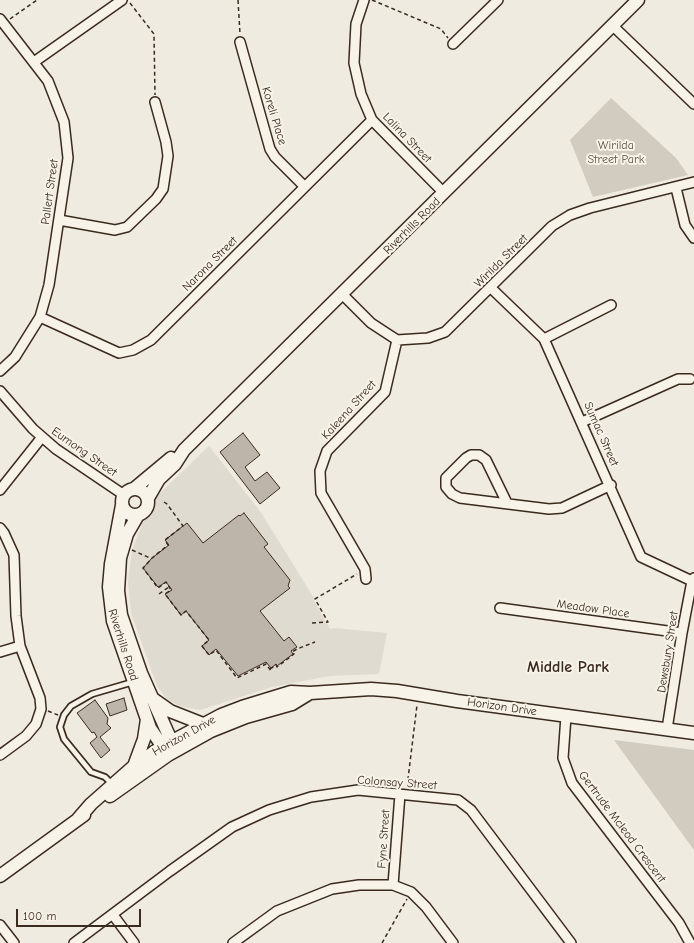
<!DOCTYPE html>
<html>
<head>
<meta charset="utf-8">
<style>
	body { margin:0 }
	#map { position:relative; width:694px; height:943px; overflow:hidden; background:#efebe0; font-family:"Comic Neue",sans-serif }
	canvas { display:block }
	.scale { position:absolute; left:16px; top:909px; width:125px; height:18px; box-sizing:border-box; border:2px solid #3b2a1e; border-top:0; padding-left:5px; font-size:12px; line-height:14px; white-space:nowrap; color:#3b2a1e; -webkit-text-stroke:3px #f7f3e8; paint-order:stroke }
</style>
</head>
<body>
<div id="map">
<canvas width="694" height="943"></canvas>
<div class="scale">100 m</div>
</div>
<script>
const ctx = document.querySelector('canvas').getContext('2d');
ctx.lineJoin = 'round';
function fillPath(path, color) { ctx.fillStyle = color; ctx.fill(path, 'evenodd'); }
const toPath = rows => new Path2D(rows.map(r => 'M' + r).join(''));
function stroke(path, color, width, dash) { ctx.strokeStyle = color; ctx.lineWidth = width; ctx.lineCap = dash ? 'butt' : 'round'; ctx.setLineDash(dash || []); ctx.stroke(path); }
function write(font, color, halo, rows, align = 'center') {
  ctx.font = font + ' "Comic Neue",sans-serif'; ctx.lineWidth = 4; ctx.setLineDash([]); ctx.textBaseline = 'middle'; ctx.strokeStyle = halo; ctx.fillStyle = color; for (const [text, x, y, turn = 0] of rows) {
    ctx.save(); ctx.translate(x, y); ctx.rotate((+turn || 0) * Math.PI / 180); ctx.textAlign = isNaN(turn) ? turn : align; if (halo) ctx.strokeText(text, 0, 0); ctx.fillText(text, 0, 0); ctx.restore();
  }
}
fillPath(toPath([
	[209,446,260,511,314,598,313,599,330,629,334,628,387,633,379,674,330,676,272,687,200,710,179,706,167,699,157,686,131,613,128,581,132,550,142,524,157,496]
]), '#e0dbd0');
fillPath(toPath([
	[611,98,676,158,688,175,593,197,570,140],
	[614,740,694,750,694,850]
]), '#d1cbc0');
const building = toPath([
	[243,433,260,455,245,467,255,481,267,472,280,488,260,504,220,452,243,433],
	[244,513,268,544,264,547,290,580,288,586,290,588,260,611,284,641,289,637,297,647,291,651,293,654,277,666,276,664,271,668,266,662,238,676,216,649,209,655,202,646,209,640,186,611,181,615,165,594,172,590,166,582,158,587,143,568,152,558,169,545,165,540,187,523,203,543,239,515,240,516,244,513],
	[124,698,127,710,110,716,106,704,124,698],
	[95,700,108,718,107,724,111,728,100,737,110,750,101,758,90,743,97,737,94,732,92,733,77,713,95,700]
]);
fillPath(building, '#bdb5aa');
stroke(building, '#3b2a1e', 1);
const lane = toPath([
	[112,784,105,777,91,772,64,739,60,727,64,715,71,706,92,694,133,682]
]);
const street = toPath([
	[364,0,356,24,354,63,361,94,372,120,444,193],
	[0,19,48,81,64,122,68,158,49,285,40,317,15,357,0,371],
	[612,25,694,104],
	[240,42,270,149,275,157,304,186],
	[453,44,498,0],
	[34,62,122,0],
	[676,188,685,225,694,238],
	[59,220,115,230,127,227,156,199,163,189,168,156,166,142,155,102],
	[491,288,544,339,641,557,692,581],
	[342,294,371,323,397,340,428,338,445,332,552,226,570,215,590,208,694,182],
	[40,317,119,353,133,350,151,340,372,120],
	[544,339,611,305],
	[0,391,33,429,56,449,124,495],
	[582,422,678,379,690,379],
	[0,490,42,437],
	[507,503,486,460,479,455,471,455,466,458,446,478,446,487,452,494,460,498,549,509,562,508,611,485],
	[0,528,4,533,14,555,16,616,20,646,40,698,41,709,36,724,26,736,0,755],
	[366,579,365,569,321,493,320,471,327,451,385,392,397,340],
	[500,608,682,633],
	[0,652,20,646],
	[566,716,563,758,572,783,679,923,690,943],
	[667,729,682,633,692,581,694,578],
	[393,885,400,794],
	[113,915,134,943],
	[0,925,14,943],
	[74,943,170,871,232,827,269,810,311,797,358,790,458,800,471,810,571,943],
	[233,943,277,911,332,889,359,885,393,885,411,892,426,907,453,943]
]);
const secondary = toPath([
	[135,488,171,458],
	'122 502a13 13 0 1 1 26 0a13 13 0 1 1-26 0Z',
	[148,498,159,479,175,464,184,450,638,0],
	[122,505,111,564,109,587,113,621,150,728,167,753],
	[138,515,127,534,120,558,118,591,121,615,141,673,174,747],
	[153,699,170,711,203,724],
	[134,766,144,739,147,719],
	[110,796,168,755,211,731,246,717,292,704,310,693],
	[78,819,91,804,134,766,163,746,221,715,242,707,291,692,310,693,371,689,397,691,457,701,694,733],
	[0,876,84,815]
]);
stroke(lane, '#3b2a1e', 8);
stroke(street, '#3b2a1e', 12);
stroke(secondary, '#3b2a1e', 15);
stroke(toPath([
	[238,0,240,34],
	[372,0,441,29,448,38],
	[130,3,154,34,155,95],
	[10,19,37,0],
	[164,502,167,504,183,526,165,540,168,545,152,558,143,568,158,588,166,582,171,590,165,594,181,615,186,611,209,640,202,646,209,655,216,650,237,678,266,664,271,671],
	[132,550,150,558],
	[159,594,169,587],
	[312,623,328,622,315,599,357,574],
	[270,669,276,665,277,667,294,654,292,652,297,649,315,642],
	[48,711,58,715],
	[407,787,417,705],
	[382,943,407,899]
]), '#3b2a1e', 1.5, [4, 3]);
stroke(lane, '#f7f3e8', 4.5);
stroke(street, '#f7f3e8', 9);
stroke(secondary, '#f7f3e8', 12);
write('12px', '#3b2a1e', '#f7f3e8', [
	["Koreli Place",274,116,73],
	["Lalina Street",407,138,46],
	["Pallert Street",50,192,-82],
	["Riverhills Road",412,226,-45],
	["Wirilda Street",501,261,-45],
	["Narona Street",210,264,-45],
	["Kaleena Street",349,410,-48],
	["Sumac Street",601,434,66],
	["Eumong Street",84,452,35],
	["Meadow Place",593,609,8],
	["Riverhills Road",123,645,72],
	["Dewsbury Street",668,652,-81],
	["Horizon Drive",502,707,8],
	["Horizon Drive",184,736,-29],
	["Colonsay Street",397,783,4],
	["Gertrude Mcleod Crescent",622,827,53],
	["Fyne Street",384,839,-86]
]);
write('12px', '#605246', '#f7f3e8', [
	["Wirilda",616,146],
	["Street Park",616,160]
]);
write('bold 16px', '#3b2a1e', '#f7f3e8', [
	["Middle Park",568,667]
]);
</script>
</body>
</html>
